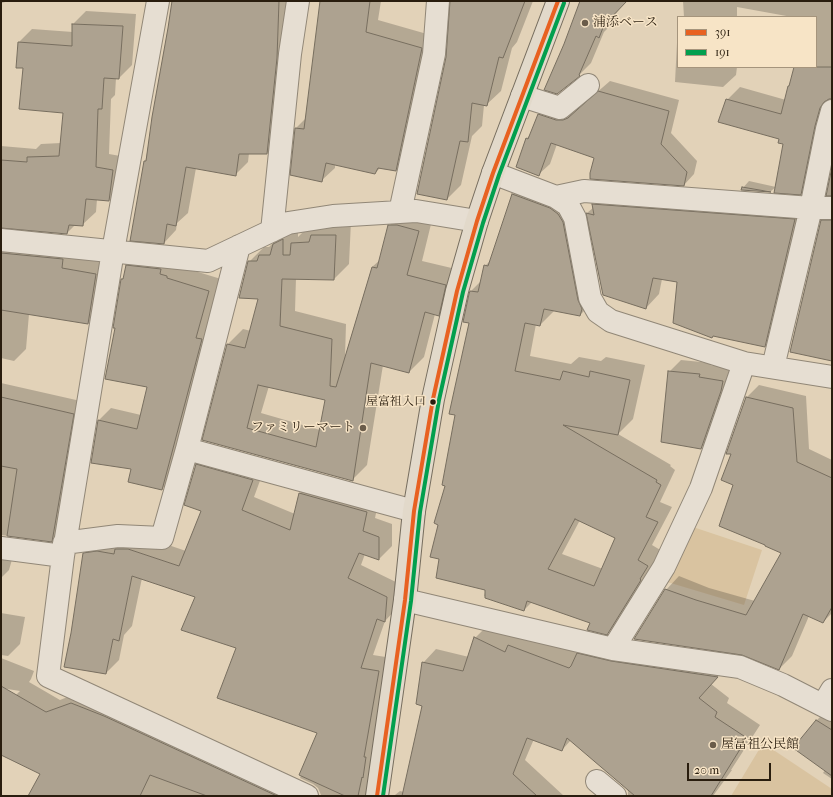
<!DOCTYPE html>
<html>
<head>
<meta charset="utf-8">
<style>
	body { margin:0 }
	#map { position:relative; width:833px; height:797px; overflow:hidden; background:#e2d2b8; font-family:"IM FELL French Canon",serif }
	canvas { display:block }
	.frame { position:absolute; inset:0; border:2px solid #291d0e; pointer-events:none }
	.legend { position:absolute; left:677px; top:16px; width:140px; height:52px; box-sizing:border-box; background:#f7e4c6; border:1px solid #a5947c; margin:0; padding:5px 7px; list-style:none; font-size:12px; color:#291d0e }
	.legend li { display:flex; align-items:center; gap:8px; height:20px }
	.legend b { width:20px; border:1px solid #a5947c }
	.scale { position:absolute; left:687px; top:763px; width:84px; height:18px; box-sizing:border-box; border:2px solid #291d0e; border-top:0; padding-left:5px; font-size:12px; line-height:14px; white-space:nowrap; color:#291d0e; -webkit-text-stroke:3px #f7e4c6; paint-order:stroke }
</style>
</head>
<body>
<div id="map">
<canvas width="833" height="797"></canvas>
<div class="frame"></div>
<ul class="legend">
<li><b style="height:5px;background:#e86121"></b>391</li>
<li><b style="height:5px;background:#029f4e"></b>191</li>
</ul>
<div class="scale">20 m</div>
</div>
<script>
const ctx = document.querySelector('canvas').getContext('2d');
ctx.lineJoin = 'round';
function fillPath(path, color) { ctx.fillStyle = color; ctx.fill(path, 'evenodd'); }
const toPath = rows => new Path2D(rows.map(r => 'M' + r).join(''));
function stroke(path, color, width, dash) { ctx.strokeStyle = color; ctx.lineWidth = width; ctx.lineCap = dash ? 'butt' : 'round'; ctx.setLineDash(dash || []); ctx.stroke(path); }
function write(font, color, halo, rows, align = 'center') {
  ctx.font = font + ' "IM FELL French Canon","Noto Serif JP",serif'; ctx.lineWidth = 3; ctx.setLineDash([]); ctx.textBaseline = 'middle'; ctx.strokeStyle = halo; ctx.fillStyle = color; for (const [text, x, y, turn = 0] of rows) {
    ctx.save(); ctx.translate(x, y); ctx.rotate((+turn || 0) * Math.PI / 180); ctx.textAlign = isNaN(turn) ? turn : align; if (halo) ctx.strokeText(text, 0, 0); ctx.fillText(text, 0, 0); ctx.restore();
  }
}
fillPath(toPath([
	[690,526,762,550,744,605,664,581],
	[763,743,832,789,832,796,731,796]
]), '#d9c3a0');
fillPath(toPath([
	[1,1,10,1,1,3],
	[173,1,291,1,279,141,267,153,249,153,248,162,235,175,196,168,188,213,177,223,176,230,164,243,131,240,150,136],
	[321,1,381,1,378,20,434,36,408,158,396,170,380,168,375,173,335,164,335,168,322,180,296,128,306,118],
	[451,1,533,1,517,42,512,48,501,91,486,105,484,105,482,126,472,136,461,185,447,199,447,57],
	[581,1,626,1,617,12,612,24,604,32,591,63,579,75,565,45],
	[683,1,832,1,832,98,827,113,813,181,801,194,776,187,771,191,742,189,749,181,776,187,784,143,780,138,727,100,740,87,786,100,795,67,816,67,816,17,792,17,737,7,737,17,684,17],
	[86,11,136,14,132,65,119,78,116,78,115,95,111,99,109,154,126,157,122,187,109,200,97,199,96,212,82,225,76,224,67,233,1,227,1,146,36,149,41,144,61,143,64,113,24,67,19,42,32,29,73,32,73,24],
	[678,23,678,67,737,67,736,75,723,87,675,82],
	[610,81,679,100,671,133,697,161,694,174,684,185,557,144,550,164,539,174,526,139,531,134,539,115,550,104,574,110,580,107],
	[528,179,565,193,595,300,580,315,555,310,540,325,536,324,530,356,571,364,579,357,601,361,606,357,645,365,633,419,618,434,671,465,670,466,675,470,660,502,672,507,652,545,662,551,622,618,607,634,591,623,532,602,524,610,484,596,486,589,440,558,439,525,446,485,470,322,464,321,471,291,482,280,485,266,492,259,513,194],
	[580,520,617,537,603,569,562,554],
	[607,191,808,206,778,332,765,345,678,281,662,279,659,294,646,308,603,293,587,213,594,207,594,205],
	[404,211,433,216,422,261,460,270,453,300,438,315,435,314,424,357,409,372,383,365,367,465,352,480,203,439,228,344,243,329,251,331,260,298,249,262,264,247,269,247,275,241,278,241,289,229,298,225,298,237,307,228,351,221,349,264,334,279,296,278,295,311,346,324,345,357,372,267,380,260,389,226],
	[269,386,326,399,320,430,261,413],
	[832,211,832,360,822,221],
	[1,233,73,256,108,263,100,311,88,323,29,314,26,349,14,361,1,358],
	[139,254,221,279,174,477,162,489,132,468,92,462,99,420,111,408,141,415,148,386,116,327,122,279,124,277,127,266],
	[681,360,711,363,710,365,735,369,713,436,701,448,669,372],
	[1,383,85,402,63,529,52,541,1,535],
	[759,385,806,396,809,449,832,460,832,613,823,622,809,616,792,656,779,669,666,590,679,576,709,588,755,601,782,553,734,484,732,454,746,398],
	[210,452,265,467,254,497,295,514,300,493,313,480,379,499,375,518,392,524,392,546,379,559,365,554,361,565,400,584,398,607,385,621,373,655,392,658,383,793,389,796,395,795,400,791,404,792,423,706,423,663,436,649,469,657,475,638,488,625,516,638,522,633,578,653,591,641,730,664,711,684,729,698,727,703,760,725,731,770,732,770,713,796,628,796,628,791,623,785,571,740,562,750,534,739,525,760,564,796,29,796,41,773,1,754,1,736,16,695,20,691,1,688,1,658,34,671,31,679,29,682,60,700,85,690,315,795,321,795,318,788,313,784,300,778,319,732,237,647,197,597,142,578,132,626,124,635,119,660,106,673,72,633,84,554,97,540,142,536,186,551,202,510,197,465],
	[1,541,15,549,9,570,1,578],
	[1,613,25,617,20,644,8,656,1,655],
	[829,708,832,709,832,779,823,773,825,770,816,721]
]), '#0003');
const building = toPath([
	[172,1,279,1,277,58,267,154,239,154,236,176,186,167,176,226,167,224,164,244,130,241,144,161,146,161,152,117,168,28,172,1],
	[320,1,370,1,366,32,422,48,396,171,378,168,375,174,326,163,322,182,290,175,295,128,304,129,320,1],
	[450,1,525,1,503,58,499,57,487,106,472,103,468,142,460,141,447,200,417,194,446,57,450,1],
	[580,1,627,1,604,25,599,38,596,36,579,75,580,76,557,94,544,90,564,44,580,1],
	[72,24,123,26,119,79,104,78,102,109,98,109,96,167,113,170,109,201,86,199,83,226,69,225,67,234,1,228,1,160,27,162,27,157,59,156,63,113,19,109,23,68,16,68,18,42,72,46,72,24],
	[794,67,832,67,832,99,829,99,824,102,820,108,815,126,801,195,774,193,783,144,778,143,779,139,718,122,726,99,781,114,788,86,789,86,794,67],
	[598,91,669,111,661,144,687,172,684,186,590,179,590,173,594,158,551,143,539,176,516,167,526,138,528,139,538,114,556,120,563,120,568,118,598,91],
	[832,167,832,196,826,196,832,167],
	[742,187,771,192,741,190,742,187],
	[512,194,550,208,558,214,563,222,578,300,582,309,580,316,544,309,540,326,525,323,515,371,560,380,563,371,589,377,590,371,630,380,618,435,563,425,657,480,656,482,661,485,646,517,658,522,638,560,648,566,640,579,641,580,607,635,587,630,590,623,527,601,524,611,485,598,485,590,436,578,439,559,430,557,438,525,434,523,445,486,442,485,455,415,449,414,469,323,463,322,469,294,470,291,478,292,484,265,488,266,512,194],
	[575,519,615,538,594,586,548,569,575,519],
	[592,204,795,219,765,347,713,336,712,338,673,323,677,282,653,278,646,309,603,295,586,213,594,215,592,204],
	[821,220,832,220,832,361,790,352,821,220],
	[388,225,397,225,419,231,407,275,446,285,439,316,425,312,409,373,371,363,353,481,202,440,227,344,245,348,258,299,239,298,248,261,257,261,259,255,270,255,273,244,283,239,283,255,290,255,291,243,309,242,311,235,336,235,334,280,282,279,280,326,332,339,330,386,336,387,372,267,377,268,388,225],
	[258,385,325,400,316,447,247,428,258,385],
	[1,253,63,259,62,268,96,274,88,324,1,310,1,253],
	[126,265,161,269,160,274,167,276,167,278,209,291,196,338,202,339,162,490,128,482,131,469,91,463,98,420,137,429,147,387,105,379,115,328,113,328,121,279,123,279,126,265],
	[668,371,700,374,699,377,723,381,721,391,701,449,661,442,668,371],
	[1,397,74,414,52,542,7,536,17,469,1,466,1,397],
	[746,397,793,408,797,462,832,478,832,607,823,623,803,614,779,670,742,655,634,639,665,589,696,600,746,615,781,553,765,546,765,545,719,526,733,485,721,480,731,454,726,454,746,397],
	[196,464,253,480,242,510,290,530,299,493,367,512,363,531,379,537,379,560,359,553,348,578,387,597,385,622,377,619,361,668,379,671,364,757,366,757,363,778,362,777,358,796,345,796,299,775,317,733,217,698,236,648,181,630,195,597,132,576,119,641,113,639,106,674,64,667,71,633,83,553,97,551,114,554,115,549,128,549,179,566,201,511,184,505,196,464],
	[474,637,505,652,508,645,569,668,571,666,577,653,611,661,718,677,699,698,717,712,715,717,747,738,711,796,635,796,567,738,562,751,527,738,513,774,537,796,402,796,422,706,416,704,422,662,463,671,474,637],
	[1,686,46,712,71,703,104,716,277,796,207,796,150,775,140,796,28,796,40,774,1,755,1,686],
	[816,720,832,730,832,776,793,748,816,720]
]);
fillPath(building, '#ada290');
stroke(building, '#776e5f', 1);
const minor = toPath([
	[522,96,560,108,588,85],
	[493,173,556,197,568,205,575,218,590,298,598,312,611,321,744,363,832,377],
	[556,197,584,191,811,208,832,208],
	[400,212,434,54,438,1],
	[272,231,290,54,298,1],
	[1,240,208,261,288,223,333,216,416,211,477,221],
	[773,367,811,208,827,129,832,111],
	[187,449,414,511],
	[64,543,118,536,162,538,187,449,239,246],
	[1,548,63,556,113,251,158,1],
	[63,556,48,676,307,796],
	[405,600,613,649,740,667,783,685,832,710],
	[613,649,664,567,701,488,744,363],
	[823,705,832,690],
	[597,781,615,796]
]);
const primary = toPath([
	[377,796,405,600,414,511,433,399,457,291,477,221,493,173,558,1]
]);
stroke(minor, '#918777', 24);
stroke(primary, '#776e5f', 24);
stroke(minor, '#e6ded2', 22);
stroke(primary, '#e2d9ca', 22);
stroke(toPath([
	[377,796,405,600,414,511,433,399,457,291,477,221,493,173,558,1]
]), '#e86121', 4);
stroke(toPath([
	[383,796,411,601,420,512,439,400,463,292,483,223,499,175,564,3]
]), '#029f4e', 4);
for (const [x, y, r, color] of [
	[585,23,4,"#6a5c4a"],
	[433,402,3.5,"#291d0e"],
	[363,428,4,"#6a5c4a"],
	[713,745,4,"#6a5c4a"]
]) { const dot = new Path2D(); dot.arc(x, y, r, 0, 2 * Math.PI); ctx.fillStyle = color; ctx.fill(dot); stroke(dot, '#f7e4c6', 1.5); }
write('12px', '#291d0e', '#f7e4c6', [
	["屋富祖入口",426,402]
], 'right');
write('13px', '#291d0e', '#f7e4c6', [
	["浦添ベース",593,23],
	["ファミリーマート",355,428,"right"],
	["屋冨祖公民館",721,745]
], 'left');
</script>
</body>
</html>
